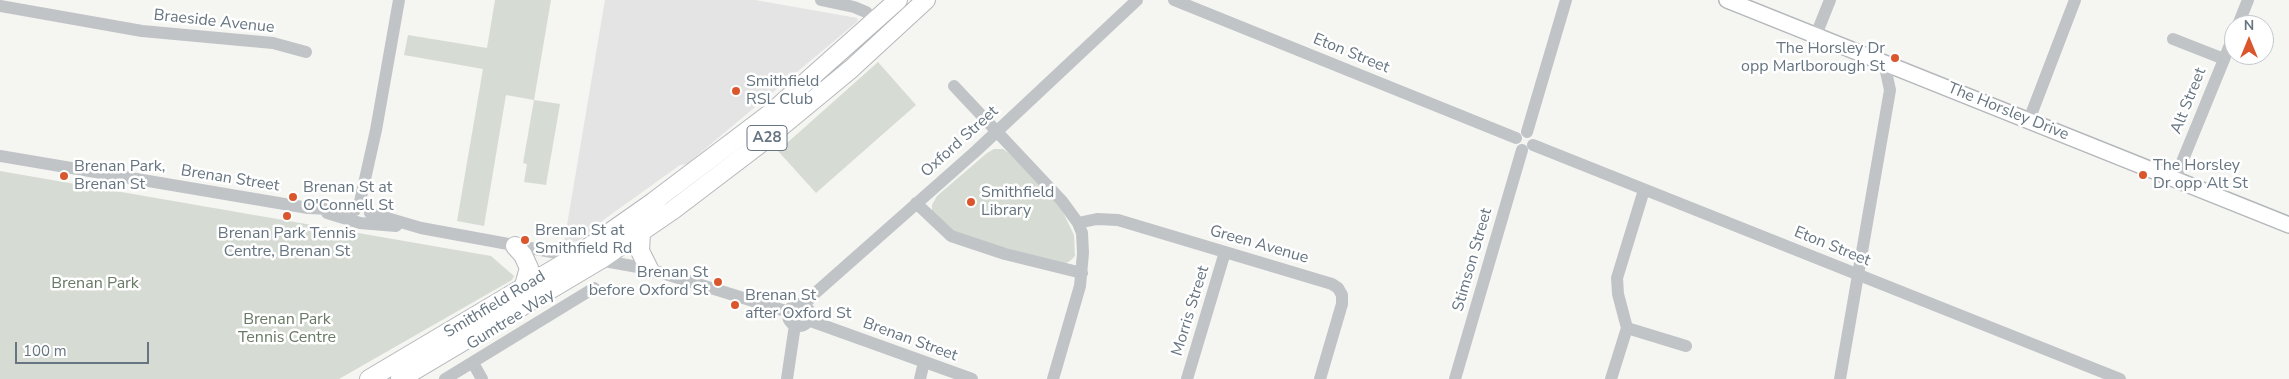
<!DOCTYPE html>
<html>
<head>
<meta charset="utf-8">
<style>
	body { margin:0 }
	#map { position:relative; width:2289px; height:379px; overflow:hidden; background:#f5f5f2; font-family:"Nunito Sans",sans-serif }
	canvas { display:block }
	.north { position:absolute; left:2224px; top:15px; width:50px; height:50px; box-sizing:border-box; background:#fff; border:1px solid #c2c8cd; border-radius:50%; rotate:0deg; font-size:14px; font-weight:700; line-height:20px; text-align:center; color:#667581 }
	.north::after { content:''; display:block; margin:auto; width:18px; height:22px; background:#da562d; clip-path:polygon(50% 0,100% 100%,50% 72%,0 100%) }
	.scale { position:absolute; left:15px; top:342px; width:134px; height:22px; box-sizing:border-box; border:2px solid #667581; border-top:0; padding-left:6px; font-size:15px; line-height:18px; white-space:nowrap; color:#667581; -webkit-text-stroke:4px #fff; paint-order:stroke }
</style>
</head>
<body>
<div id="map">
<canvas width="2289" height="379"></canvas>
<div class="north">N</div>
<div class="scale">100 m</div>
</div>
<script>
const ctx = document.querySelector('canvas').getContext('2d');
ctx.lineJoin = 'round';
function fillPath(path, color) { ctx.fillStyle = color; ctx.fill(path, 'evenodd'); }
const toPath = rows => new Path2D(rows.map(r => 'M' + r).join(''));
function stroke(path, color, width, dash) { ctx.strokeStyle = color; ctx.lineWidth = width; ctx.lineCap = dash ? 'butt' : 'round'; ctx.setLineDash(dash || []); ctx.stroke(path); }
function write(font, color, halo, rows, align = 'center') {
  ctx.font = font + ' "Nunito Sans",sans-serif'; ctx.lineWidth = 5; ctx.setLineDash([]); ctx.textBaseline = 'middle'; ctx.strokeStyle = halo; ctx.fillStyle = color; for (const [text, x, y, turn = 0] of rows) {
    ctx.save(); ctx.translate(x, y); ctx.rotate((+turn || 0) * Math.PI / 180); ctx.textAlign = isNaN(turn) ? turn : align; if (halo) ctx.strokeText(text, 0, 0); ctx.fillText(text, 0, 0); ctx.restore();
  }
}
fillPath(toPath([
	[605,0,755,0,857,18,858,21,687,164,680,165,606,218,579,241,564,243]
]), '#e3e4e3');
fillPath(toPath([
	[495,0,551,0,534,100,560,104,546,185,524,182,527,164,523,163,534,100,506,95,484,226,457,221,483,69,404,55,408,35,487,48],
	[878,62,916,105,816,193,778,151],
	[994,149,1003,149,1010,154,1060,206,1074,235,1075,256,1070,261,1064,264,1047,262,953,231,932,211,932,205,937,196,987,153],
	[0,171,491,256,514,276,512,280,339,379,0,379]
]), '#d6dcd3');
const major = toPath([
	[1727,0,2289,225]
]);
const highway = toPath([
	[641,232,640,251,649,269],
	[515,246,523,255,529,268,523,289],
	[369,379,576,256,653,202,772,112,898,0],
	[400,379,600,260,673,210,765,140,851,69,926,0]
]);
stroke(major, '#b4b8bb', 18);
stroke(highway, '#b5b8bb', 20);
stroke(toPath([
	[821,0,854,7,866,12,875,21],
	[1174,0,1516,138],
	[0,6,142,31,273,43,306,52],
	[2238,25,2248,0],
	[1816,35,1830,0],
	[2173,39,2224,59],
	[954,86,1062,201,1078,223,1082,233,1083,253,1080,286,1053,379],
	[2029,120,2075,0],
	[1527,132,1566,0],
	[1533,145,2120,379],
	[0,156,308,208,355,210],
	[2175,179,2234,35],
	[916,203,951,236,1005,254,1082,273],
	[359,206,376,130,399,0],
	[327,213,360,223,396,226],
	[370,213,421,228,579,257],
	[1078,223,1097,219,1118,220,1332,284,1338,288,1342,295,1342,304,1320,379],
	[599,260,649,269,789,312],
	'788 315a11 11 0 1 1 22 0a11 11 0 1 1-22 0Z',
	[803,306,813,295,976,151,1137,0],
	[808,320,972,379],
	[1627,328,1686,346],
	[473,363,482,379],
	[445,379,594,288],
	[787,379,795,325],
	[920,379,924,362],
	[1187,379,1225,252],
	[1455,379,1522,150],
	[1611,379,1627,328,1618,294,1617,278,1644,190],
	[1840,379,1890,90,1885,67,1879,60]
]), '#c0c4c7', 12);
stroke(major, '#fff', 15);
stroke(highway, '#fff', 18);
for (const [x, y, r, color] of [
	[1895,58,5,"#da562d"],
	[736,91,5,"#da562d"],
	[2143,175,5,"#da562d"],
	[64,176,5,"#da562d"],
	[293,197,5,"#da562d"],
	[971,202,5,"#da562d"],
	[287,216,5,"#da562d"],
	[525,240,5,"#da562d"],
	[718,282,5,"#da562d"],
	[735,305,5,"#da562d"]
]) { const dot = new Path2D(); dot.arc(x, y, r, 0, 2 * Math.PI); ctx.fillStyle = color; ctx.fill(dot); stroke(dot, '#fff', 2); }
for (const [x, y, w] of [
	[767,138,40]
]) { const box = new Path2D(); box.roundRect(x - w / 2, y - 12.5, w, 25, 4); ctx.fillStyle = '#fff'; ctx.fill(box); stroke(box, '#667581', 1); }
write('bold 15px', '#667581', null, [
	["A28",767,138]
]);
write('16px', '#667581', '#fff', [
	["Braeside Avenue",214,22,6],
	["Eton Street",1351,54,22],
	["Alt Street",2189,101,-68],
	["The Horsley Drive",2008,112,22],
	["Oxford Street",960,142,-42],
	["Brenan Street",230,179,9],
	["Green Avenue",1259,245,16],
	["Eton Street",1832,247,22],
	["Stimson Street",1473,260,-74],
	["Smithfield Road",495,305,-31],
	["Morris Street",1191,311,-73],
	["Gumtree Way",511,320,-32],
	["Brenan Street",910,340,20]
]);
write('16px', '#667581', '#fff', [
	["The Horsley Dr",1885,49,"right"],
	["opp Marlborough St",1885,67,"right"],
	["Smithfield",746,82],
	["RSL Club",746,100],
	["The Horsley",2153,166],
	["Dr opp Alt St",2153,184],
	["Brenan Park,",74,167],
	["Brenan St",74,185],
	["Brenan St at",303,188],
	["O'Connell St",303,206],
	["Smithfield",981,193],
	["Library",981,211],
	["Brenan St at",535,231],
	["Smithfield Rd",535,249],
	["Brenan Park Tennis",287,234,"center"],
	["Centre, Brenan St",287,252,"center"],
	["Brenan St",708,273,"right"],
	["before Oxford St",708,291,"right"],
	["Brenan St",745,296],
	["after Oxford St",745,314]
], 'left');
write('16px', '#687964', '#fff', [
	["Brenan Park",95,284],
	["Brenan Park",287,320],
	["Tennis Centre",287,338]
]);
</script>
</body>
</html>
